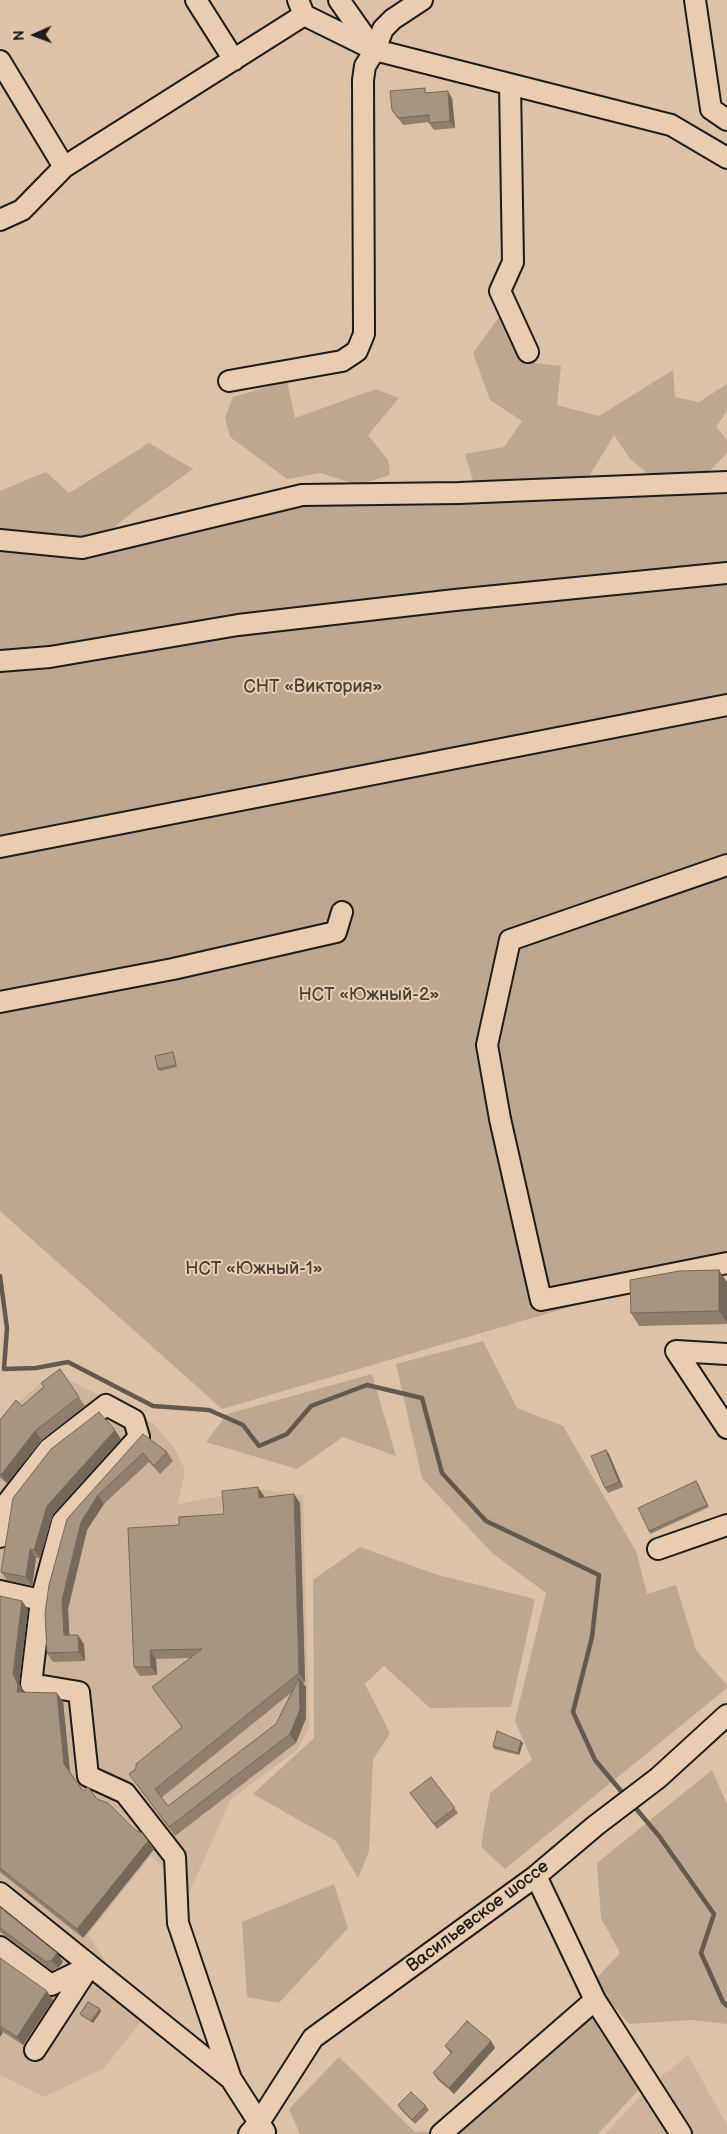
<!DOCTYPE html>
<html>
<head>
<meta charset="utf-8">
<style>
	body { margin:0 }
	#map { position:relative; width:727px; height:2134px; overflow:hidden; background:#dec2a8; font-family:"Balsamiq Sans",sans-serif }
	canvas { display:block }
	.north { position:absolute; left:10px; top:10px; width:50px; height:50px; -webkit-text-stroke:4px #eacdb1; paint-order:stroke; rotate:268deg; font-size:14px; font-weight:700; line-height:20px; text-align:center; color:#1c1c1c }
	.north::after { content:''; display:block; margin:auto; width:18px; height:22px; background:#1c1c1c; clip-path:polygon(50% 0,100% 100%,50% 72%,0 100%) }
</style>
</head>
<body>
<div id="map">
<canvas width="727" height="2134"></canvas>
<div class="north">N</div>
</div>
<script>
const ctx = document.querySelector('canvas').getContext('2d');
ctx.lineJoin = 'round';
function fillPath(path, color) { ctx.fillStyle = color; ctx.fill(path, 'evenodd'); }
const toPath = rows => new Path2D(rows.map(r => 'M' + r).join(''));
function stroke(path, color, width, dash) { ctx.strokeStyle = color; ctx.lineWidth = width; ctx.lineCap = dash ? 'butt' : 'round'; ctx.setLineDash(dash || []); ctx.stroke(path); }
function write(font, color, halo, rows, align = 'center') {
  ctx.font = font + ' "Balsamiq Sans",sans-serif'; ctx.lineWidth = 4; ctx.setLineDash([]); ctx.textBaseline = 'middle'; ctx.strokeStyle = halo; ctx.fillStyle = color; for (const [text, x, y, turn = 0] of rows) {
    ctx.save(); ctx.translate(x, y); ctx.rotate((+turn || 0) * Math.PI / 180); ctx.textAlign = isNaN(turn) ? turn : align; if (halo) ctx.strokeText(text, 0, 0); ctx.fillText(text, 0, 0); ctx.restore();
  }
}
fillPath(toPath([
	[54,1372,153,1423,175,1449,185,1470,178,1504,256,1489,303,1495,309,1728,297,1750,231,1799,190,1891,151,1856,88,1935,144,2018,104,2068,44,2097,0,2075,0,1418],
	[688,2055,727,2125,727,2134,605,2134,650,2086]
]), '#ceb49c');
fillPath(toPath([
	[499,317,526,362,561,366,557,405,599,416,673,370,675,397,699,402,727,384,727,411,716,427,727,440,727,453,703,478,656,480,630,459,614,435,585,483,474,484,465,454,504,447,522,421,490,400,473,353],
	[287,381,295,418,376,389,399,398,368,435,388,460,390,475,358,485,320,473,287,479,230,437,225,418,233,397],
	[149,443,193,469,134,511,102,537,33,539,0,530,0,491,46,472,69,493],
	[727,493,727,1261,222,1409,0,1211,0,549,76,556,290,504],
	[483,1341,517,1408,563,1426,636,1551,647,1594,676,1585,696,1650,727,1685,727,1688,505,1869,481,1847,490,1793,532,1760,515,1721,546,1593,492,1553,422,1478,396,1364],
	[372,1374,396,1456,343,1437,297,1469,206,1442,227,1414],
	[360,1547,438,1575,535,1599,511,1707,430,1708,384,1666,365,1684,390,1733,373,1760,369,1851,358,1878,336,1841,253,1794,314,1738,313,1580],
	[712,1770,727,1804,727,2024,691,2020,629,2024,593,1982,620,1953,601,1918,597,1863],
	[334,1884,348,1928,279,2003,247,1997,242,1922],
	[595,2008,643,2085,598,2134,300,2134,289,2109,339,2057,415,2132,455,2130]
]), '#bda791');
stroke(toPath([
	[0,1276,7,1328,4,1369,36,1368,68,1362,153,1406,209,1410,243,1425,259,1446,287,1434,311,1406,367,1385,422,1398,442,1473,486,1521,599,1575,592,1637,573,1712,595,1760,626,1797],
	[633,1805,659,1836,714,1914,701,1953,723,2002,727,2006]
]), '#635950', 4.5);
const minor = toPath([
	[196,0,234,60],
	[298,0,304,15,375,50,671,125,727,158],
	[339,0,372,47],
	[695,0,711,109,727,120],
	[0,61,64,167],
	[510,85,513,262,500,291,528,352],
	[0,220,22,210,64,167,304,15],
	[229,381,342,361,357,351,364,334,363,80,365,66,375,50,383,29,393,19,422,0],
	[0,540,82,548,302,495,459,493,727,482],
	[0,661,50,657,238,625,455,600,727,573],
	[0,847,727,705],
	[727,865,510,940,487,1045,500,1119,541,1300,727,1263],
	[0,1002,173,969,336,932,342,912],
	[727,1354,676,1351,727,1428],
	[0,1537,4,1507,49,1449,106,1405,134,1420,139,1437,62,1522,41,1600,31,1684,79,1692,88,1776,125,1793,175,1857,178,1923,231,2079],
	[658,1549,727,1525],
	[0,1591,41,1600],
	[536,1876,595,2000,681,2134],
	[0,1893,231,2079,265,2132],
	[0,1947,51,1985,90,1966],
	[35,2050,89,1967],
	[249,2134,258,2124,313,2038,536,1876,595,1826,658,1778,727,1715],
	[441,2134,595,2000]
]);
stroke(minor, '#1c1c1c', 24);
stroke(minor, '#eacdb1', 20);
fillPath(toPath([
	[428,93,452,98,455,128,434,130,429,123,429,122,403,125,392,110],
	[174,1054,177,1067,160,1071,158,1069],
	[727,1282,727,1324,639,1326,631,1313],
	[60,1369,85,1406,42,1440,7,1483,0,1478,0,1420,22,1406,43,1387],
	[143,1434,167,1452,173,1461,160,1474,149,1462,104,1504,87,1530,68,1609,69,1635,84,1644,85,1661,53,1662,47,1653,67,1519],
	[121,1439,53,1514,40,1558,36,1558,32,1586,7,1580,1,1572],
	[606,1450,609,1454,623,1487,608,1493,605,1488],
	[698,1483,709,1507,650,1534,649,1531],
	[264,1496,264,1498,300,1503,305,1682,303,1684,306,1687,306,1718,296,1743,175,1836,129,1774,182,1727,190,1658,156,1659,157,1675,140,1676,134,1667,179,1525,224,1514],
	[292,1692,276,1724,168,1806,161,1798],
	[0,1596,28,1609,19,1683,23,1692,63,1701,70,1772,83,1791,97,1799,148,1841,154,1849,83,1938,0,1872],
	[521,1741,523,1743,519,1755,494,1749,493,1746],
	[431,1777,458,1813,437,1829,410,1793],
	[0,1907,57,1953,63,1962,58,1968,52,1971,0,1932],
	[0,1958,53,2000,23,2045,3,2032,0,2037],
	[100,2009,101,2011,93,2023,82,2016,80,2014],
	[491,2041,495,2048,454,2094,438,2080,433,2073,451,2054,445,2046],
	[398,2105,426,2106,429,2110,415,2124,401,2110]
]), '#907f6f');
fillPath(toPath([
	[448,91,452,98,455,128,450,121],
	[719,1270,727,1282,727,1322,719,1311],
	[115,1430,121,1439,53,1514,40,1558,34,1550,47,1506],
	[35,1431,42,1440,7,1483,1,1475],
	[606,1450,609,1454,623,1487,619,1482],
	[258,1487,264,1496,265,1507,259,1498],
	[294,1494,300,1503,305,1682,299,1673],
	[98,1495,104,1504,87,1530,68,1609,70,1644,64,1635,62,1600,81,1522],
	[30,1549,36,1558,32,1586,26,1577],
	[22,1601,28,1609,19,1683,24,1693,17,1692,13,1674],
	[78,1635,84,1644,85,1661,79,1652],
	[150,1650,156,1659,157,1675,151,1667],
	[299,1678,306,1687,306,1718,296,1743,290,1734],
	[57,1693,63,1701,70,1772,64,1764],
	[521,1741,523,1743,519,1755,518,1753],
	[148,1841,154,1849,83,1938,77,1929],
	[57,1953,63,1962,58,1968,52,1960],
	[47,1991,53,2000,23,2045,17,2037],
	[100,2009,101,2011,93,2023,91,2021],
	[0,2028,3,2032,0,2037],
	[491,2041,495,2048,454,2094,449,2088]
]), '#75685a');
const building = toPath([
	[425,88,425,93,448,91,450,121,429,123,429,115,398,118,392,110,390,91,425,88],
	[173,1052,176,1065,158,1069,155,1056,173,1052],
	[719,1270,719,1311,631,1313,630,1280,679,1271,719,1270],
	[60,1369,79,1397,35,1431,1,1475,0,1474,0,1420,16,1400,22,1406,44,1387,41,1383,60,1369],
	[99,1412,115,1430,47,1506,34,1550,30,1549,26,1577,1,1572,13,1498,51,1449,99,1412],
	[143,1434,167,1452,154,1466,143,1453,98,1495,81,1522,62,1600,64,1635,78,1635,79,1652,47,1653,45,1613,49,1585,67,1519,143,1434],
	[606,1450,619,1482,605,1488,591,1456,606,1450],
	[696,1481,707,1505,649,1531,638,1508,696,1481],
	[258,1487,259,1498,294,1494,299,1673,155,1789,168,1806,276,1724,299,1678,300,1709,290,1734,169,1827,129,1774,136,1769,136,1764,182,1727,152,1687,202,1649,150,1650,151,1667,134,1667,128,1528,179,1525,179,1517,224,1514,222,1491,258,1487],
	[0,1596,22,1601,13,1674,18,1685,17,1692,57,1693,64,1764,83,1791,88,1787,97,1799,108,1803,135,1830,142,1833,148,1841,77,1929,0,1868,0,1596],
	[497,1731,521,1741,518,1753,493,1746,497,1731],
	[431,1777,455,1808,434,1824,410,1793,431,1777],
	[0,1907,57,1953,52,1960,46,1962,0,1928,0,1907],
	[0,1958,47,1991,17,2037,0,2026,0,1958],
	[88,2002,100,2009,91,2021,80,2014,88,2002],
	[467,2021,491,2041,449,2088,433,2073,452,2052,445,2046,467,2021],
	[411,2092,426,2106,412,2120,398,2105,411,2092]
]);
fillPath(building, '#a79481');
stroke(building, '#75685a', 1);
write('18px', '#443f39', '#eacdb1', [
	["СНТ «Виктория»",313,687],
	["НСТ «Южный-2»",369,995],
	["НСТ «Южный-1»",254,1269]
]);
write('18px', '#1c1c1c', '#eacdb1', [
	["Васильевское шоссе",478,1917,-37]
]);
</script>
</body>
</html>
